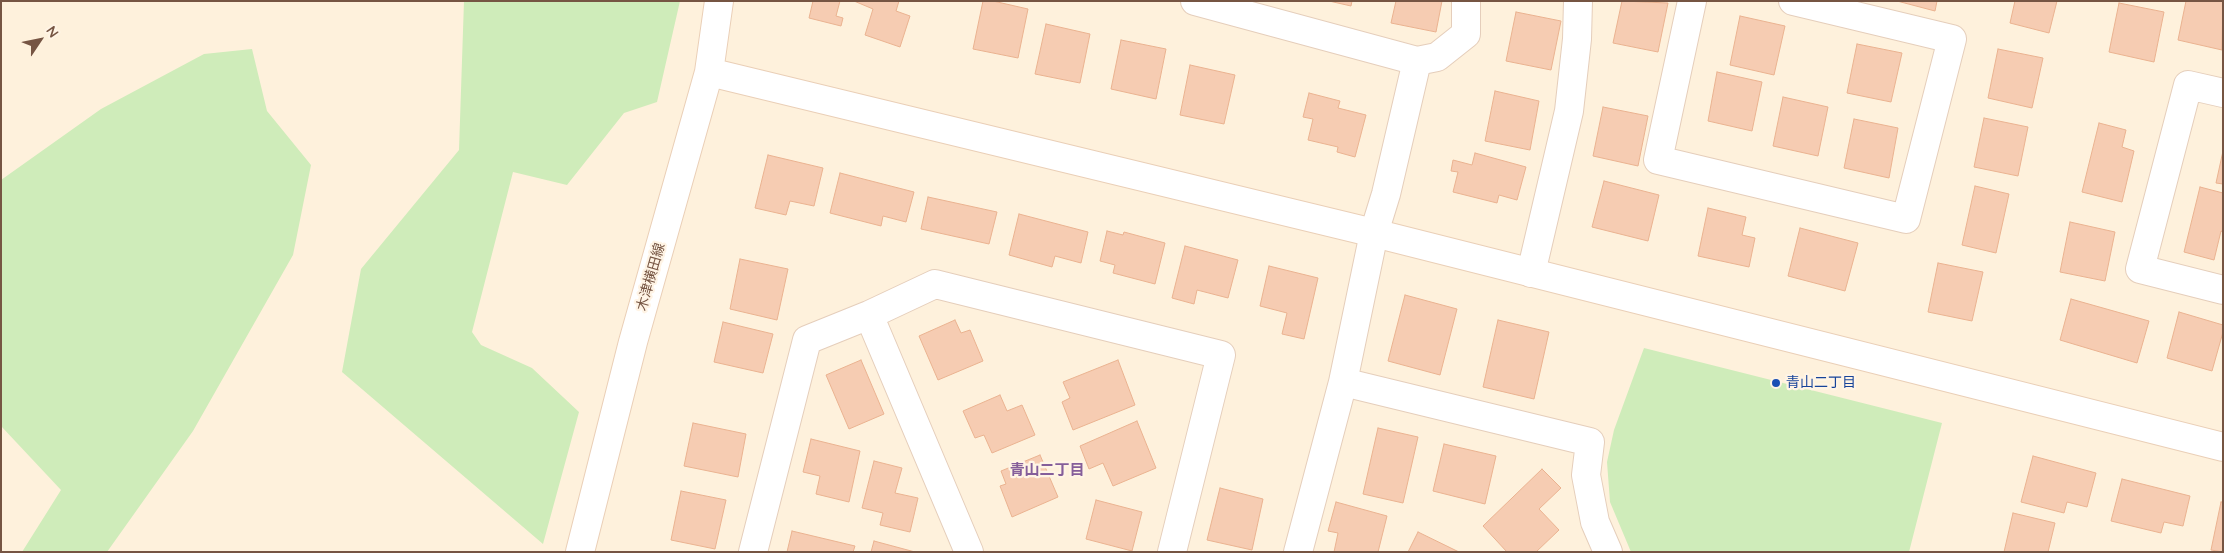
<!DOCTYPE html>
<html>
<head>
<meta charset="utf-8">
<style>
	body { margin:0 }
	#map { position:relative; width:2224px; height:553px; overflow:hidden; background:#fef1dc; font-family:Quicksand,sans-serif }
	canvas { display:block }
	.frame { position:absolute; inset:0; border:2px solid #765543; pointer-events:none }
	.north { position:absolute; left:15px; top:15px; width:50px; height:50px; -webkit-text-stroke:4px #fff4e5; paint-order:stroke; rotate:56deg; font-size:14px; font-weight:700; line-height:20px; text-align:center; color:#765543 }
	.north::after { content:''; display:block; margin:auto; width:18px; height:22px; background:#765543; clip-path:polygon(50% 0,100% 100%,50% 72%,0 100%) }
</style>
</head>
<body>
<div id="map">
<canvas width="2224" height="553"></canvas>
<div class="frame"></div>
<div class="north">N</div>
</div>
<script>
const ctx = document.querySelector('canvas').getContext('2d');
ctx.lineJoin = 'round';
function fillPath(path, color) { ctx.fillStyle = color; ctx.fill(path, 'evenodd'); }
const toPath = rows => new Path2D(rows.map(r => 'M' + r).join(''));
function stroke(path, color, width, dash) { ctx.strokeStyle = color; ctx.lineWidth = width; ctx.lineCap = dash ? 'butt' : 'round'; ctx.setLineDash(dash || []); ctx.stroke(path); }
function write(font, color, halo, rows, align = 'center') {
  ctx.font = font + ' Quicksand,"Noto Sans JP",sans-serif'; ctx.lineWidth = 4.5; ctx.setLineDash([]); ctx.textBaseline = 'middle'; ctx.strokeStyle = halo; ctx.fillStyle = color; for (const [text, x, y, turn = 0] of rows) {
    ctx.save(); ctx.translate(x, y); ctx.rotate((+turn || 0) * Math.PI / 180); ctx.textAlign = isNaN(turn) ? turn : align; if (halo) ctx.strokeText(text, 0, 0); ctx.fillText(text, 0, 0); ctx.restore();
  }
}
fillPath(toPath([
	[464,1,680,1,657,102,624,113,567,185,513,172,472,332,481,345,532,368,579,412,543,544,342,372,361,269,459,150],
	[252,49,267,111,311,165,293,255,193,431,107,552,22,552,61,490,1,426,1,180,101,109,204,54],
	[1644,348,1942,423,1909,552,1631,552,1610,502,1607,462,1614,430]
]), '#cfecba');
const building = toPath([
	[813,1,840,1,836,16,843,18,841,26,809,18,813,1],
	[854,1,899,1,896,11,910,16,900,47,865,35,873,9,854,1],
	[983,1,993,1,1028,9,1018,58,973,49,983,1],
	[1329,1,1352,1,1351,6,1329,1],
	[1396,1,1442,1,1436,32,1391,23,1396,1],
	[1622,1,1668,3,1658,52,1613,43,1622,1],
	[1897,1,1937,1,1935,11,1897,1],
	[2015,1,2057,1,2049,33,2010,23,2015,1],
	[2186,1,2223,1,2222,50,2178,40,2186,1],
	[2119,3,2164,12,2154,62,2109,52,2119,3],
	[1516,12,1561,21,1551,70,1506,61,1516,12],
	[1740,16,1785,26,1774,75,1730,65,1740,16],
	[1046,24,1090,34,1080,83,1035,74,1046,24],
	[1121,40,1166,49,1156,99,1111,89,1121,40],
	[1857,44,1902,53,1891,102,1847,93,1857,44],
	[1998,49,2043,58,2032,108,1988,98,1998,49],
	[1190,65,1235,75,1224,124,1180,115,1190,65],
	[1717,72,1762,82,1752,131,1708,121,1717,72],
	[1495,91,1539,101,1530,150,1485,141,1495,91],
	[1309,93,1340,101,1338,108,1366,115,1355,157,1337,152,1338,147,1308,140,1313,119,1303,117,1309,93],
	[1783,97,1828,107,1818,156,1773,146,1783,97],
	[1603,107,1648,116,1638,166,1593,156,1603,107],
	[1984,118,2028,127,2018,176,1974,167,1984,118],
	[1854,119,1898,128,1889,178,1844,168,1854,119],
	[2099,123,2126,130,2122,147,2134,151,2122,202,2082,192,2099,123],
	[2223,151,2223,184,2216,183,2223,151],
	[1475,153,1526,167,1517,200,1499,195,1497,203,1453,192,1458,172,1451,171,1453,160,1472,165,1475,153],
	[768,155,823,168,814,206,790,201,786,215,755,208,768,155],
	[840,173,914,192,906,222,883,216,881,226,830,213,840,173],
	[1604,181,1659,195,1648,241,1592,227,1604,181],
	[1975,186,2009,194,1996,253,1962,245,1975,186],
	[2200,187,2223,193,2223,232,2221,231,2214,260,2184,252,2200,187],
	[928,197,997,212,989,244,921,229,928,197],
	[1708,208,1746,217,1742,235,1755,238,1749,267,1698,256,1708,208],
	[1019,214,1088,232,1081,263,1055,256,1052,267,1009,255,1019,214],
	[2070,222,2115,232,2105,281,2060,272,2070,222],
	[1800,228,1858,243,1845,291,1788,276,1800,228],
	[1107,231,1123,235,1124,232,1165,243,1155,284,1113,273,1115,265,1100,261,1107,231],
	[1185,246,1238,260,1228,298,1197,290,1194,304,1172,298,1185,246],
	[740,259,788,269,777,320,730,309,740,259],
	[1938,263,1983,272,1972,321,1928,312,1938,263],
	[1269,266,1318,278,1304,339,1282,334,1287,313,1260,306,1269,266],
	[1405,295,1457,309,1440,375,1388,361,1405,295],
	[2071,299,2149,321,2137,363,2060,340,2071,299],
	[2179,312,2223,325,2223,332,2212,371,2167,358,2179,312],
	[955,320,961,333,970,330,983,361,938,380,919,336,955,320],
	[1498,320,1549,332,1534,399,1483,387,1498,320],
	[723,322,773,334,763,373,714,362,723,322],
	[861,360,884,414,849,429,826,375,861,360],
	[1118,360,1135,405,1073,430,1062,402,1070,398,1063,382,1118,360],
	[1000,395,1007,411,1022,405,1035,435,992,453,984,435,975,438,963,411,1000,395],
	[1137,421,1156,468,1113,486,1103,463,1089,469,1080,446,1137,421],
	[693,423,746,434,738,477,684,466,693,423],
	[1378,428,1418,437,1403,503,1363,494,1378,428],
	[811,439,860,451,849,502,816,494,820,476,803,472,811,439],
	[1444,444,1496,456,1485,504,1433,491,1444,444],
	[1040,455,1058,497,1012,517,1000,486,1006,484,1001,471,1040,455],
	[2033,456,2096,473,2087,507,2067,502,2064,513,2021,502,2033,456],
	[874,461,902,468,895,493,918,498,910,532,880,525,883,513,862,508,874,461],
	[1542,469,1561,488,1539,509,1559,530,1536,552,1507,552,1483,526,1542,469],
	[2122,479,2190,496,2183,526,2164,522,2161,533,2111,521,2122,479],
	[1220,488,1263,499,1252,550,1207,540,1220,488],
	[681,491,726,500,715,549,671,540,681,491],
	[1096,500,1142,512,1132,551,1086,539,1096,500],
	[1336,502,1387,516,1378,552,1334,552,1338,533,1328,531,1336,502],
	[2221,502,2223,502,2223,552,2211,550,2221,502],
	[2013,513,2055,523,2048,552,2004,552,2013,513],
	[792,531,855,546,853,552,787,552,792,531],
	[1418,532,1459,552,1408,552,1418,532],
	[874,541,915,552,871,552,874,541]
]);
fillPath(building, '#f6ccb2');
stroke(building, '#eab290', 1);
const street = toPath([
	[1195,1,1417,61,1437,57,1466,34,1466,1],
	[1692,1,1658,160,1906,219,1952,39,1793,1],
	[2223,93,2188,85,2140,269,2223,290],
	[1531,273,1569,111,1577,39,1578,1],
	[869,315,969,552],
	[1343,382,1590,442,1586,475,1595,522,1608,552],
	[753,552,807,340,869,315,935,284,1221,355,1172,552],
	[1298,552,1343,382,1374,233,1386,194,1417,61]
]);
const secondary = toPath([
	[709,72,1374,233,2223,447],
	[580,552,633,342,709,72,719,1]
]);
stroke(street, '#e5cebb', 30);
stroke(secondary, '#eacfb7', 30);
stroke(street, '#fff', 28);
stroke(secondary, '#fff', 28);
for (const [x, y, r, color] of [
	[1776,383,5,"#1a4fb4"]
]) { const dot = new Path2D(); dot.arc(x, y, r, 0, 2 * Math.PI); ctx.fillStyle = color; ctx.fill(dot); stroke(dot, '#fff4e5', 2); }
write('14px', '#765543', '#fff4e5', [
	["木津横田線",651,277,-74]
]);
write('14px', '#164399', '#fff4e5', [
	["青山二丁目",1786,383]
], 'left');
write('bold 15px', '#855e9a', '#fff4e5', [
	["青山二丁目",1047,470]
]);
</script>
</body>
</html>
